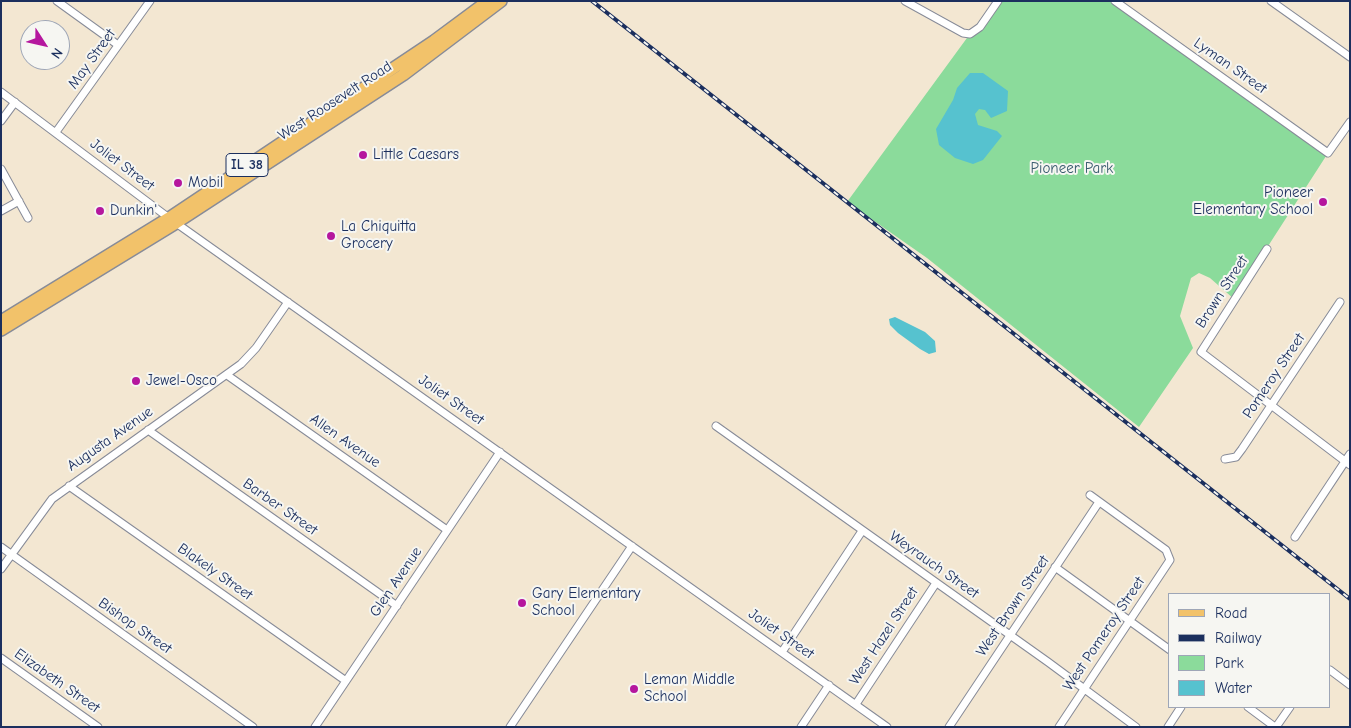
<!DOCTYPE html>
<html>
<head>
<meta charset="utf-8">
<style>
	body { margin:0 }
	#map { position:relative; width:1351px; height:728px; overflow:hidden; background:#f3e7d2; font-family:"Comic Neue",sans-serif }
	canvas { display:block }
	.frame { position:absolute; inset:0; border:2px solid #1b2f5e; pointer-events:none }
	.legend { position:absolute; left:1168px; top:593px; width:162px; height:115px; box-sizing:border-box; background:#f6f6f2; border:1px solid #9ea6b7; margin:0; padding:6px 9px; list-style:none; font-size:15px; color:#1b2f5e }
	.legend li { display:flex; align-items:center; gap:10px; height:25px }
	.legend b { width:25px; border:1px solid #9ea6b7 }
	.north { position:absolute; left:20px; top:20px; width:50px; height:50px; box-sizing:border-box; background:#f6f6f2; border:1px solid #9ea6b7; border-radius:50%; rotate:125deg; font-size:14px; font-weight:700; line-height:20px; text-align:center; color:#1b2f5e }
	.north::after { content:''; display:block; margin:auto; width:18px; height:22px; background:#b5179e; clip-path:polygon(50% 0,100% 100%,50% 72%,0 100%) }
</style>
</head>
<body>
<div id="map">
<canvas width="1351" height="728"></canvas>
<div class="frame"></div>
<ul class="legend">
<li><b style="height:6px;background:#f2c26a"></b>Road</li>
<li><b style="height:6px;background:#1b2f5e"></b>Railway</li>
<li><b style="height:14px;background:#8bdb9b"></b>Park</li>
<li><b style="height:14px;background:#56c2cf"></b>Water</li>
</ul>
<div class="north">N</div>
</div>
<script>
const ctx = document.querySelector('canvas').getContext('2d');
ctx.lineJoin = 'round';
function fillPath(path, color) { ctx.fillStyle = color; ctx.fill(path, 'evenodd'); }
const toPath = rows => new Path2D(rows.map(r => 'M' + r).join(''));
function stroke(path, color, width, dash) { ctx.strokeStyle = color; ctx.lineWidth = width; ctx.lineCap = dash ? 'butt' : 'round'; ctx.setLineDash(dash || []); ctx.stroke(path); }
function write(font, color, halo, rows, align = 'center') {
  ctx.font = font + ' "Comic Neue",sans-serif'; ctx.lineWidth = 4; ctx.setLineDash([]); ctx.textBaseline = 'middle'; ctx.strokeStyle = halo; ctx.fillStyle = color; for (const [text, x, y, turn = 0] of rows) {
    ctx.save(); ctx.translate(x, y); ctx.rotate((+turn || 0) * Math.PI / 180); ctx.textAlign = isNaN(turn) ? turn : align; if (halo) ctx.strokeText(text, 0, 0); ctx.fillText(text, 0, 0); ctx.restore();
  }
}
fillPath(toPath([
	[994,1,1115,1,1328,153,1234,299,1210,278,1199,273,1191,278,1180,316,1193,348,1139,427,927,258,847,202]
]), '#8bdb9b');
fillPath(toPath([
	[970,73,983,73,1008,91,1007,111,991,118,985,110,979,109,975,114,978,125,997,131,1002,136,983,160,973,164,955,158,939,145,936,129,953,100,957,88],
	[895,317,925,332,935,341,936,352,929,354,920,349,898,333,890,325,889,319]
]), '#56c2cf');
const street = toPath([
	[57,1,118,45],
	[905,1,963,33,970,34,980,27,998,1],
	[1115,1,1328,153,1350,122],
	[1271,1,1350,57],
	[1,92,169,218,887,727],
	[1,121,15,102],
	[56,132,150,1],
	[1,169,28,218],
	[1,211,19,201],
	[1267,249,1201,352,1350,465],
	[227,375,447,530],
	[716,426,1048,662,1136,727],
	[148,430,397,606],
	[1225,459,1236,457,1242,449,1340,302],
	[69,486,346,681],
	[1295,537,1350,454],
	[1,547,253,727],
	[1055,567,1170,650],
	[1,569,52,499,241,364,256,348,288,302],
	[782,652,862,531],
	[1,658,98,727],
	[1330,670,1350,685],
	[856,704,936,583],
	[1248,707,1275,727],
	[315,727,500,452],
	[510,727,632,546],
	[801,727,829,685],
	[949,727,1099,502],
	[1059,727,1170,560,1166,550,1090,495],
	[1168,727,1181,707],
	[1276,727,1290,707]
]);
const primary = toPath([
	[1,321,169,218,434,41,488,1],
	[1,330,176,223,403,75,501,1]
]);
stroke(street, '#878b98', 9);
stroke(primary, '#878b98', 14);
stroke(street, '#fff', 7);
stroke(primary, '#f2c26a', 11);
const rail = toPath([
	[592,1,1350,599]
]);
stroke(rail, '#1b2f5e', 4);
stroke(rail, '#f6f6f2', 2, [5.5]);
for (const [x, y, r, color] of [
	[363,155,5,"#b5179e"],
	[178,183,5,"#b5179e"],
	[1323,202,5,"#b5179e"],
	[100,211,5,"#b5179e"],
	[331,236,5,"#b5179e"],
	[136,381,5,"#b5179e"],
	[522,603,5,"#b5179e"],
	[634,689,5,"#b5179e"]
]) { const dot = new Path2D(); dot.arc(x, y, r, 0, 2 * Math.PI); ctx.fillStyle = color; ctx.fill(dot); stroke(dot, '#f6f6f2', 2); }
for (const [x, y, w] of [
	[247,165,42]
]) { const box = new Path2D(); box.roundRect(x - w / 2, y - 11.5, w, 23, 4); ctx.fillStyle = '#f6f6f2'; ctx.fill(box); stroke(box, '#1b2f5e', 1); }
write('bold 14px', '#1b2f5e', null, [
	["IL 38",247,165]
]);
write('15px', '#1b2f5e', '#f6f6f2', [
	["May Street",92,59,-54],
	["Lyman Street",1230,66,35],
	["West Roosevelt Road",335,101,-33],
	["Joliet Street",122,165,37],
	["Brown Street",1222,292,-57],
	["Pomeroy Street",1274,376,-56],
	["Joliet Street",451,400,35],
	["Augusta Avenue",110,439,-35],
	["Allen Avenue",345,441,35],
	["Barber Street",280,507,35],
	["Weyrauch Street",934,565,35],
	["Blakely Street",215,572,35],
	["Glen Avenue",396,582,-56],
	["West Brown Street",1013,606,-56],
	["Bishop Street",135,626,35],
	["Joliet Street",781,634,35],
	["West Pomeroy Street",1104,634,-56],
	["West Hazel Street",884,636,-57],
	["Elizabeth Street",57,681,35]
]);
write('15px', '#1b2f5e', '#f6f6f2', [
	["Little Caesars",373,155],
	["Mobil",188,183],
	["Pioneer",1313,193,"right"],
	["Elementary School",1313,210,"right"],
	["Dunkin'",110,211],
	["La Chiquitta",341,227],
	["Grocery",341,244],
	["Jewel-Osco",146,381],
	["Gary Elementary",532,594],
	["School",532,611],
	["Leman Middle",644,680],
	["School",644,697]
], 'left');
write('15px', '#375a6d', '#f6f6f2', [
	["Pioneer Park",1072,169]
]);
</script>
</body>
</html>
